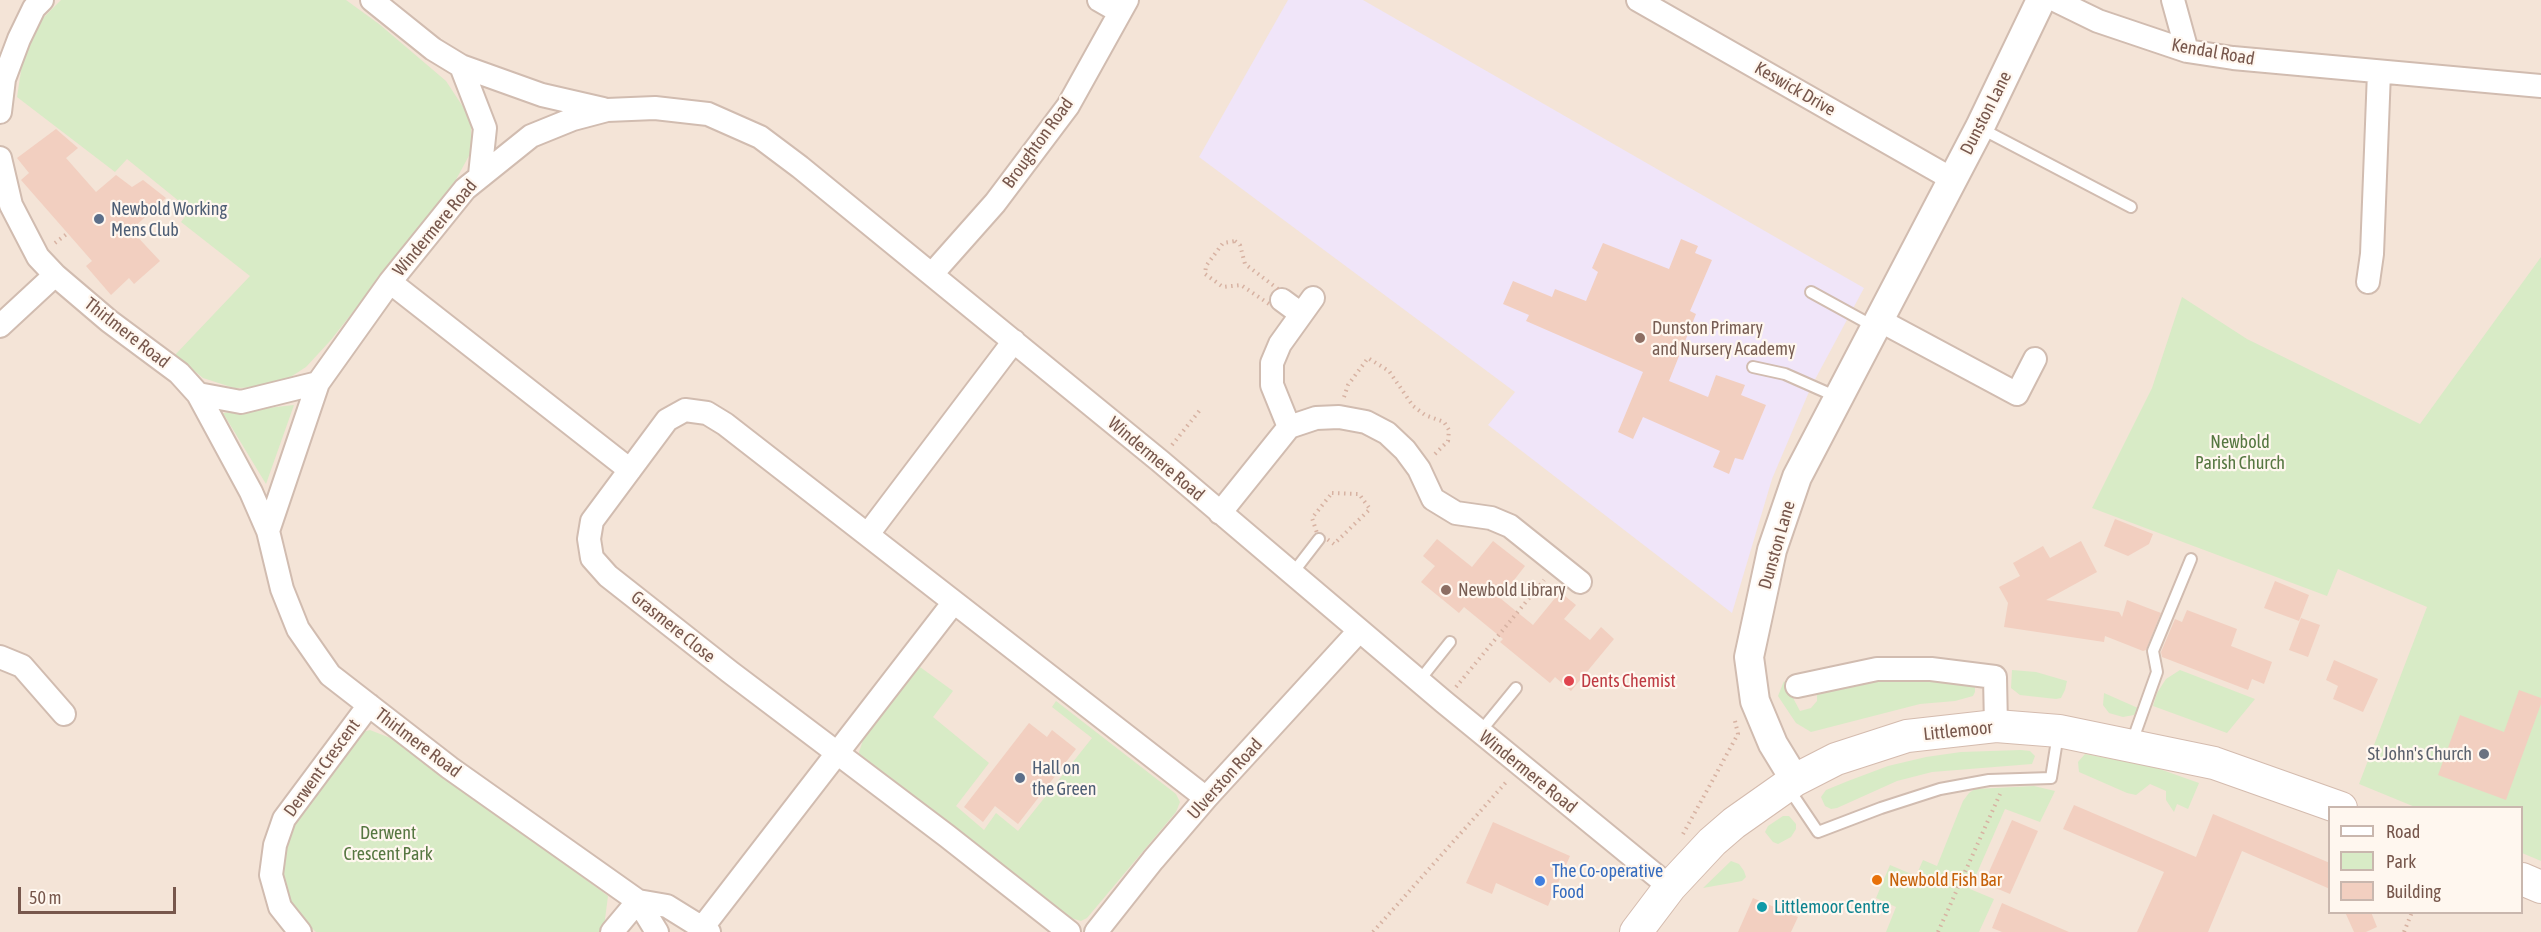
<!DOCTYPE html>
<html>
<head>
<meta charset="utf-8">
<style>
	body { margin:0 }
	#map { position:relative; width:2541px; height:932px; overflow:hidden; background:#fcf3e8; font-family:"Asap Condensed",sans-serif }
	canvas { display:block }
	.legend { position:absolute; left:2328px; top:806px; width:195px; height:108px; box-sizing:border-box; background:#fff7ef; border:2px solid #c9b7ae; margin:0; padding:8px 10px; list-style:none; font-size:18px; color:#77574c }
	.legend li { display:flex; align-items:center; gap:12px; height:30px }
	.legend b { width:30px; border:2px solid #c9b7ae }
	.scale { position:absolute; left:18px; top:887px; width:158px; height:27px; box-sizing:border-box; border:3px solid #77574c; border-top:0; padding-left:8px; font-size:18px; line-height:21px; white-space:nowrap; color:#77574c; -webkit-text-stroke:4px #fff7ef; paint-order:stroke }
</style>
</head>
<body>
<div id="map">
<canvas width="2541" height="932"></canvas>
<ul class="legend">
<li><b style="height:8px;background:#fff"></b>Road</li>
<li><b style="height:16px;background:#d8ebc6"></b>Park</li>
<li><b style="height:16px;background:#f2cfc0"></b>Building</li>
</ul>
<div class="scale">50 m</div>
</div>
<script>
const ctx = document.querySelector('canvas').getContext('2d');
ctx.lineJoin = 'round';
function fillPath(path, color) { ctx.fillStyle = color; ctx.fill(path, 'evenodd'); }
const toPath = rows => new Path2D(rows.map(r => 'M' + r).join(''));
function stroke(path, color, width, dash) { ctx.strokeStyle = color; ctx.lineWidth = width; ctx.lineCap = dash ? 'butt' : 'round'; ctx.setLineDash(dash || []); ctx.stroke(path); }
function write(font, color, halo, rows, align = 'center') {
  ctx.font = font + ' "Asap Condensed",sans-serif'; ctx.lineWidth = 4.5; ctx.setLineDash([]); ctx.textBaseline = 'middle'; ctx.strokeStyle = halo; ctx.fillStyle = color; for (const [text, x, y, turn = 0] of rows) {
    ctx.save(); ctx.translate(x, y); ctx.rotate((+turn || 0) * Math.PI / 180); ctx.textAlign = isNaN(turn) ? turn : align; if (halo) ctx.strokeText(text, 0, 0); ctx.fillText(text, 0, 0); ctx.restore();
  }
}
fillPath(toPath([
	[0,0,2541,0,2541,932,0,932],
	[2330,808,2522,808,2522,912,2330,912]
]), '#f4e4d7');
fillPath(toPath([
	[1288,0,1363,0,1864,288,1811,387,1772,479,1732,613,1488,425,1515,392,1199,157]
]), '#f0e5f9');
fillPath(toPath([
	[61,0,346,0,379,24,446,81,471,119,471,152,452,187,330,341,306,367,275,387,234,388,203,378,175,355,250,276,181,222,190,210,127,159,115,172,17,97,23,58,42,19],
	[2541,257,2541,861,2522,853,2522,808,2415,807,2359,784,2427,607,2338,569,2327,596,2092,508,2152,388,2182,297,2247,339,2420,424],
	[294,405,266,484,223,413],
	[920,667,953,691,933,717,989,763,956,806,984,830,996,813,1018,831,1092,738,1052,707,1056,701,1176,794,1180,802,1176,812,1087,918,1081,921,1064,916,860,759,859,752,864,737],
	[2012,670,2036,672,2067,681,2065,690,2061,698,2056,699,2020,695,2011,688],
	[2180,670,2255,699,2227,733,2153,706,2157,693,2166,679],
	[1890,678,1928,679,1968,684,1975,687,1975,692,1973,696,1955,701,1920,704,1811,732,1796,723,1778,696,1784,681,1800,711,1811,708,1817,701,1817,692],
	[2104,693,2138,708,2134,715,2123,717,2109,713,2103,705],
	[370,730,398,741,608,896,604,927,600,932,316,932,284,903,284,857,291,826,356,734],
	[2021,750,2030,751,2035,756,2032,764,1932,772,1897,781,1837,808,1831,809,1825,806,1821,797,1826,790,1848,781,1888,766,1926,757,1961,752],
	[2085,754,2154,767,2199,783,2188,809,2177,804,2174,812,2166,800,2166,791,2150,784,2136,795,2127,793,2079,772,2078,762],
	[2034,786,2055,791,2040,822,2005,809,1970,889,1994,899,1979,932,1886,932,1896,907,1876,898,1890,865,1916,876,1923,860,1937,866,1963,801,1969,793,1975,789],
	[1783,816,1789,816,1796,824,1796,829,1791,837,1778,844,1773,842,1765,832,1768,826],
	[1731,861,1739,864,1744,871,1746,877,1742,881,1703,888]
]), '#d8ebc6');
fillPath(toPath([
	[56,129,78,148,66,158,96,192,116,175,132,187,143,180,166,198,131,230,160,261,134,284,129,278,111,295,86,266,92,261,21,180,29,173,17,158],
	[1681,239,1698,246,1695,253,1712,260,1690,311,1696,314,1669,381,1708,397,1716,375,1745,385,1741,395,1766,405,1743,460,1735,458,1729,474,1713,467,1720,451,1643,417,1633,439,1618,432,1643,372,1526,321,1529,315,1503,304,1513,281,1552,297,1555,289,1586,301,1598,272,1592,268,1603,243,1669,269],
	[2115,519,2153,534,2149,544,2128,556,2104,546],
	[1437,539,1472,567,1493,541,1525,566,1500,598,1533,625,1560,592,1576,605,1564,619,1590,640,1601,627,1614,639,1571,691,1555,677,1550,683,1500,642,1503,639,1464,607,1459,613,1421,582,1435,566,1423,556],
	[2081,541,2097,572,2046,600,2119,612,2122,617,2127,600,2161,613,2146,650,2143,651,2105,636,2104,642,2004,627,2008,603,1999,587,2020,576,2013,563,2043,546,2050,558],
	[2275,581,2309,595,2299,621,2264,608],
	[2187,610,2237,629,2231,646,2272,662,2264,684,2252,679,2248,690,2162,657,2161,652,2175,619,2182,622],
	[2301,618,2320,625,2308,657,2289,650],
	[2334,660,2378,679,2363,712,2333,699,2338,686,2326,680],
	[2519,690,2541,698,2541,704,2506,800,2438,775,2460,715,2504,732],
	[1029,723,1047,737,1052,730,1076,749,1018,824,995,806,983,822,964,807],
	[2074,805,2196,857,2213,814,2330,863,2330,889,2242,851,2208,932,2137,932,2164,872,2063,829],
	[2012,820,2038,831,2010,894,1984,883],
	[1493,822,1570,856,1548,906,1496,883,1492,894,1466,883],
	[1753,898,1798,917,1791,932,1738,932],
	[2002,903,2069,932,2002,932,1992,928],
	[2345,912,2371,912,2377,927,2366,932,2354,932]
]), '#f2cfc0');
const service = toPath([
	[1980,128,2131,207],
	[1811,292,1873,326],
	[1753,367,1785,374,1837,397],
	[1292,574,1319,539],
	[1419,681,1450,642],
	[1480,732,1516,688],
	[2132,742,2157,672,2153,651,2191,559],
	[1789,789,1818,832,1881,808,1940,789,1989,780,2051,778,2058,734]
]);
const minor = toPath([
	[372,0,433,49,461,66,542,95,603,109],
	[1099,0,1120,12],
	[1638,0,1952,179],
	[2055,0,2098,21,2187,51,2233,58,2541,86],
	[2173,0,2187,51],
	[461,66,485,128,480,175],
	[0,112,4,79,19,39,34,8,42,0],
	[0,158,11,205,38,257,55,275,109,321,179,373,198,394,251,492,268,531,282,589,298,629,330,675,450,768,638,901,667,906,709,932],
	[932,274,995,203,1068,106,1127,0],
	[390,282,630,470],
	[2368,282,2372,254,2379,72],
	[1282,300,1301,314],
	[1879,320,2017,394,2035,359],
	[0,326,55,275],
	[198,394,241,402,318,383],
	[1289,427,1272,385,1272,363,1280,344,1313,298],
	[1220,513,1289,427,1316,418,1339,417,1366,422,1387,433,1405,450,1419,469,1433,499,1456,513,1491,518,1510,526,1580,582],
	[268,531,318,383,390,282,465,189,531,136,573,119,607,110,655,108,708,114,760,137,800,167,1160,461,1444,702,1670,887],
	[868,534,1014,341],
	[0,657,22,666,64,714],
	[1797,686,1877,669,1931,669,1995,677,1996,726],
	[702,928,954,602],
	[300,932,280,907,271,875,275,845,284,819,369,705],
	[612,932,638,901,657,932],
	[1069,932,947,836,730,672,608,576,592,558,589,539,592,521,667,420,685,410,707,413,725,424,1206,798],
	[1096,932,1153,860,1206,798,1359,631]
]);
const tertiary = toPath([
	[1795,780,1773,744,1755,701,1749,657,1772,550,1797,477,1980,127,2041,0]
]);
const secondary = toPath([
	[2522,879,2541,887],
	[1636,932,1670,887,1712,842,1734,823,1795,780,1836,759,1907,736,1996,726,2059,731,2214,763,2341,808]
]);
stroke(service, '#d1bcb0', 14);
stroke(minor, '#d1bcb0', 26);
stroke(tertiary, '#d1bcb0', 32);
stroke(secondary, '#d4bbae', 34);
stroke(toPath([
	[1235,241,1240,245,1245,264,1282,292,1282,300,1272,306,1241,285,1223,287,1205,274,1206,266,1223,243,1235,241],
	[55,243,68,233],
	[1344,397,1348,385,1368,358,1389,371,1413,406,1425,415,1444,422,1449,430,1448,441,1433,456],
	[1172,445,1200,410],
	[1332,493,1359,494,1370,509,1334,544,1327,539,1319,539,1312,518,1332,493],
	[1456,687,1544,580],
	[1683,834,1738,734,1735,721],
	[1373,932,1508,780],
	[1938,932,2000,794],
	[2404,932,2412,912]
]), '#d7b2a2', 4, [1.5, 4.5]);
stroke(service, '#fff', 10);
stroke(minor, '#fff', 22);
stroke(tertiary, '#fff', 28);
stroke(secondary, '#fff', 32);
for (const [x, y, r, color] of [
	[99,219,6,"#5c6f8a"],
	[1640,338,6,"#8d6e63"],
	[1446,590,6,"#8d6e63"],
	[1569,681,6,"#e0444e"],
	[2484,754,6,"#6b7280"],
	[1020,778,6,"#5c6f8a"],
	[1877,880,6,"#e8710a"],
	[1540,881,6,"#3f7fe0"],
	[1762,907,6,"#0f9aa8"]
]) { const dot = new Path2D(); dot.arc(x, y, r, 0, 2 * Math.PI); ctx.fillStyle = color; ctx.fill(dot); stroke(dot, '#fff7ef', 2); }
write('18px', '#77574c', '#fff7ef', [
	["Kendal Road",2213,52,10],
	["Keswick Drive",1795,89,30],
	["Dunston Lane",1986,113,-63],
	["Broughton Road",1038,143,-54],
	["Windermere Road",435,228,-50],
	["Thirlmere Road",127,333,38],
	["Windermere Road",1156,459,40],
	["Dunston Lane",1777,545,-74],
	["Grasmere Close",673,627,39],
	["Littlemoor",1958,731,-6],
	["Thirlmere Road",418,743,37],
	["Derwent Crescent",322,768,-54],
	["Windermere Road",1528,772,39],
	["Ulverston Road",1225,779,-48]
]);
write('18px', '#4e5e75', '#fff7ef', [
	["Newbold Working",111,209],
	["Mens Club",111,230],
	["Hall on",1032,768],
	["the Green",1032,789]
], 'left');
write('18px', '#785e54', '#fff7ef', [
	["Dunston Primary",1652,328],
	["and Nursery Academy",1652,349],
	["Newbold Library",1458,590]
], 'left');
write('18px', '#567741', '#fff7ef', [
	["Newbold",2240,442],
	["Parish Church",2240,463],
	["Derwent",388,833],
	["Crescent Park",388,854]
]);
write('18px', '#be3a42', '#fff7ef', [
	["Dents Chemist",1581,681]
], 'left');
write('18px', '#5b616d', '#fff7ef', [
	["St John's Church",2472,754]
], 'right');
write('18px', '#366cbe', '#fff7ef', [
	["The Co-operative",1552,871],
	["Food",1552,892]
], 'left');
write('18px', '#c56008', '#fff7ef', [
	["Newbold Fish Bar",1889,880]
], 'left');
write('18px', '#0d838f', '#fff7ef', [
	["Littlemoor Centre",1774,907]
], 'left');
</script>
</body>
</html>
